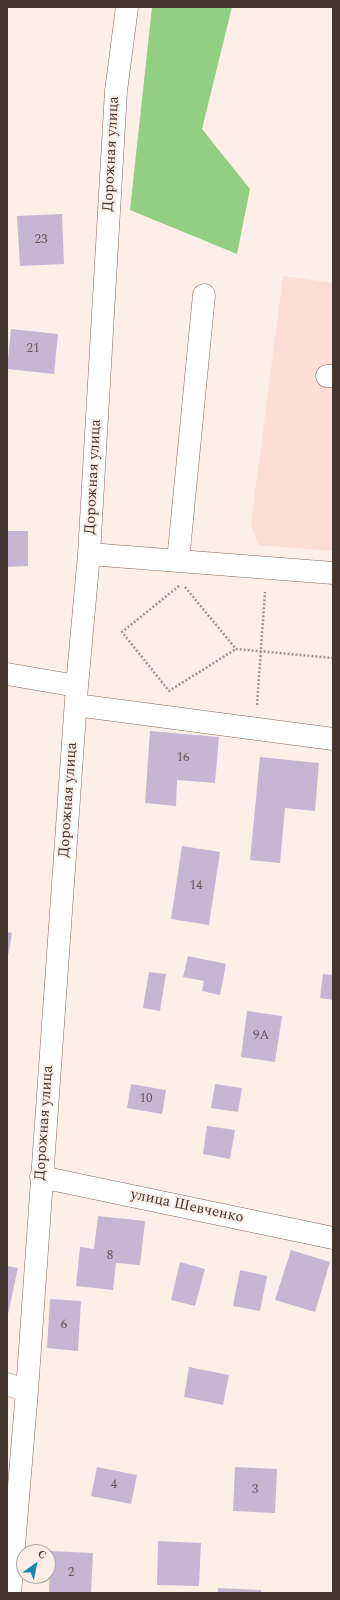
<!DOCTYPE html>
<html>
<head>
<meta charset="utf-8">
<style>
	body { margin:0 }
	#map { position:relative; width:340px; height:1600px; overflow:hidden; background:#feeee8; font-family:Spectral,serif }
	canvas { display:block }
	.frame { position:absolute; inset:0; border:8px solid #44352f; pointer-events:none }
	.north { position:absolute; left:16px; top:1544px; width:40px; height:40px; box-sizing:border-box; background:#feeee8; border:1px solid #b4a49e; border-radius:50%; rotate:33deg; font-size:11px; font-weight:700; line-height:16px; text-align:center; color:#44352f }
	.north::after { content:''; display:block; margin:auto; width:14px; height:18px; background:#1688ad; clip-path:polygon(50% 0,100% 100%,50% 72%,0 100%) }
</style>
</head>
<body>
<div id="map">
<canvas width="340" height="1600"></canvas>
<div class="frame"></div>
<div class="north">С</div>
</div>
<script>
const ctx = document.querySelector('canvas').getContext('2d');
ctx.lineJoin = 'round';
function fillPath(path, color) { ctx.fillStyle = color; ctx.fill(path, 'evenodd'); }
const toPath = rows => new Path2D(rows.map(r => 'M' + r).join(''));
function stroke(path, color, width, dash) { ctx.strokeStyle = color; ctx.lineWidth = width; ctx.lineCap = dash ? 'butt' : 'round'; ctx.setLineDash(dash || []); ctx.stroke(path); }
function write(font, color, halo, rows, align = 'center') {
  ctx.font = font + ' Spectral,serif'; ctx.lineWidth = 4; ctx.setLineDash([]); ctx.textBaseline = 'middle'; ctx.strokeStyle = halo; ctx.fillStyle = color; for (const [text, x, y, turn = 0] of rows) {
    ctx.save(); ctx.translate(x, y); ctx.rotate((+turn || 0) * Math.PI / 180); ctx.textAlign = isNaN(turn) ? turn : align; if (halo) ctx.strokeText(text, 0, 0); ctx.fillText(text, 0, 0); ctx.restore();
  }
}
fillPath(toPath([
	[283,276,333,283,333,551,258,545,251,524]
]), '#fbdfd4');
fillPath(toPath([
	[152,7,232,7,202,129,250,189,237,254,130,210]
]), '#93cf83');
fillPath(toPath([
	[62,214,64,264,20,266,17,216],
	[11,329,58,334,54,374,7,369],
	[7,531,28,531,28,566,7,567],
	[150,731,219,737,215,783,177,780,176,806,145,803],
	[260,757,319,763,315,811,285,808,280,863,250,860],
	[182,846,220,852,209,925,171,919],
	[7,932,12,933,8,956,7,956],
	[188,956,226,964,220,995,202,991,204,981,183,977],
	[149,972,166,974,160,1011,143,1008],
	[323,974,333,975,333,1000,320,998],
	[247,1011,282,1016,275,1062,241,1057],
	[131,1084,166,1090,162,1114,127,1108],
	[215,1084,242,1088,238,1112,211,1108],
	[207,1126,235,1130,230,1159,203,1154],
	[98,1216,145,1221,140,1265,116,1263,113,1290,76,1286,80,1247,94,1249],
	[291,1250,330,1262,315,1312,275,1300],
	[180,1262,205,1269,195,1306,171,1300],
	[7,1266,18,1268,8,1314,7,1314],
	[240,1270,267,1276,260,1311,233,1306],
	[50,1299,81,1301,78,1351,47,1348],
	[189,1367,229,1375,223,1405,184,1397],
	[97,1467,137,1475,131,1504,91,1496],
	[235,1467,277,1469,275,1513,233,1511],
	[158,1541,201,1543,199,1586,157,1585],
	[50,1551,93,1553,91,1593,49,1593],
	[218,1588,261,1590,261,1593,218,1593]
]), '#c8b5d4');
const minor = toPath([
	[327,376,333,376],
	[89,554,333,573],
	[178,561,204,295],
	[7,674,77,686],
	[76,705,333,739],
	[41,1177,333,1238],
	[7,1384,27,1391],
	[10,1593,27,1391,77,686,89,554,116,91,127,7]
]);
stroke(minor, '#876659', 23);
stroke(toPath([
	[179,586,122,632,169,691,236,649],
	[185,587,236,649,333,658],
	[257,705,265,592]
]), '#a2938d', 2.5, [2, 2]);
stroke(minor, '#fff', 22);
write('13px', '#655558', null, [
	["23",41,240],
	["21",33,349],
	["16",183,758],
	["14",196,886],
	["9А",261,1036],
	["10",146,1099],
	["8",110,1256],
	["6",64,1325],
	["4",114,1485],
	["3",255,1490],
	["2",71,1573]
]);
write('15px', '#44352f', '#feeee8', [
	["Дорожная улица",112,154,-87],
	["Дорожная улица",94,477,-87],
	["Дорожная улица",69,800,-86],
	["Дорожная улица",45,1123,-86],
	["улица Шевченко",187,1207,12]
]);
</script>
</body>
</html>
